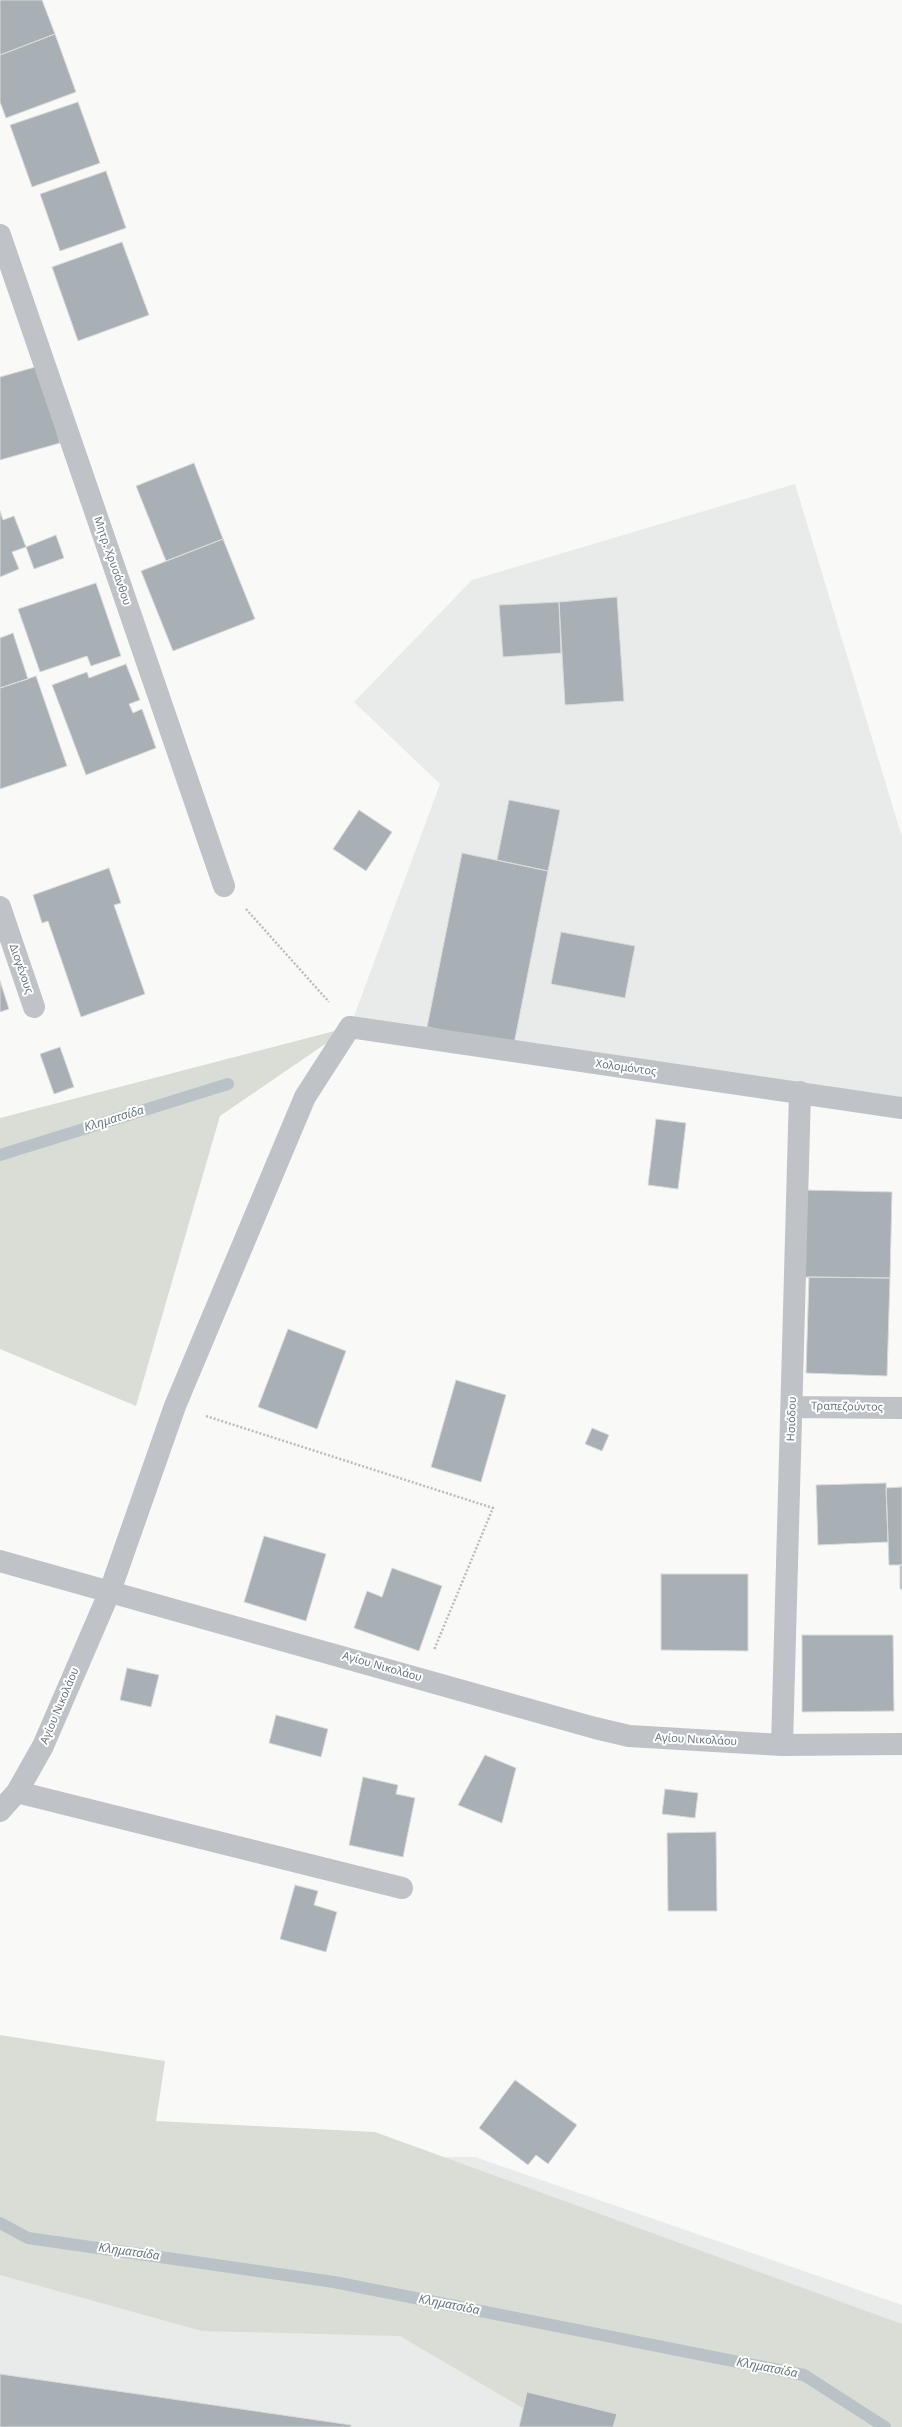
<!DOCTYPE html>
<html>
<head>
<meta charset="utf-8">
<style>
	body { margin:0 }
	canvas { display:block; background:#f9f9f7 }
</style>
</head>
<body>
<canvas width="902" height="2427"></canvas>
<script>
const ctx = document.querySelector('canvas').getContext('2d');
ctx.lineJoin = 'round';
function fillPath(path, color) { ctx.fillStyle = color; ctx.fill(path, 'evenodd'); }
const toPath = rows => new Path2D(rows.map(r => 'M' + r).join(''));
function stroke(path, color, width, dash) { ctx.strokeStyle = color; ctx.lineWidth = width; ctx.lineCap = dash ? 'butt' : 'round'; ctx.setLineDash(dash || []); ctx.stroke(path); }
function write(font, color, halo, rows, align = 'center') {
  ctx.font = font + ' "Noto Sans",sans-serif'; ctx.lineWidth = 4; ctx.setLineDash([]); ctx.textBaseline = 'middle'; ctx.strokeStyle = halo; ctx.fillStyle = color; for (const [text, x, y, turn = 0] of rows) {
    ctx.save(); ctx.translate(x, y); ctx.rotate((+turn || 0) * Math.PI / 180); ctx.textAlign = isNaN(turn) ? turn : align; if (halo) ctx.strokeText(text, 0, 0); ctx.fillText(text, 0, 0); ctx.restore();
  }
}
fillPath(toPath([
	[795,484,902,837,902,1119,350,1027,440,784,354,702,472,580],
	[0,2090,114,2155,475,2157,902,2305,902,2427,0,2427]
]), '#e9eaea');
fillPath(toPath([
	[350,1027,220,1116,136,1406,0,1349,0,1118],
	[0,2035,165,2061,156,2121,375,2132,902,2324,902,2427,555,2427,400,2336,202,2331,0,2275]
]), '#d9ddd6');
stroke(toPath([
	[0,1155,228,1084],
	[0,2223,28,2238,334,2282,804,2375,885,2427]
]), '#b9c3c7', 12);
const building = toPath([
	[0,0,42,0,55,34,0,55,0,0],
	[55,34,76,92,6,118,0,102,0,55,55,34],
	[78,102,100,163,32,187,10,125,78,102],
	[106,171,126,228,60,251,40,194,106,171],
	[122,242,149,315,78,341,52,267,122,242],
	[39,366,60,443,0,460,0,377,39,366],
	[194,463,223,539,166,561,136,486,194,463],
	[0,511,3,520,14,516,26,547,12,552,19,569,0,577,0,511],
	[56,535,64,558,34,569,26,547,56,535],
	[223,539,255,619,173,651,141,571,223,539],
	[96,583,121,656,91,666,87,656,40,672,18,609,96,583],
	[617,597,624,701,565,705,559,602,617,597],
	[559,602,561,653,503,657,499,605,559,602],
	[13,633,28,679,0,688,0,638,13,633],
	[126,664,140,700,129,704,133,713,142,709,156,748,86,775,52,685,87,672,89,678,126,664],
	[36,676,67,766,0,789,0,688,36,676],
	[509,800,560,810,548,871,497,860,509,800],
	[359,810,392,832,366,871,333,849,359,810],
	[462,853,548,871,514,1044,427,1027,462,853],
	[109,868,121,903,114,905,145,994,81,1017,48,921,42,923,33,895,109,868],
	[561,932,635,946,625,998,551,984,561,932],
	[0,981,9,1009,0,1012,0,981],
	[60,1047,74,1087,54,1094,40,1054,60,1047],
	[656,1119,686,1123,678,1189,648,1185,656,1119],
	[803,1190,892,1192,890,1278,802,1277,803,1190],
	[809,1277,890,1278,887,1376,806,1373,809,1277],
	[288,1329,346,1351,317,1429,258,1407,288,1329],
	[456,1380,506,1395,481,1482,431,1467,456,1380],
	[592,1428,609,1435,602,1451,585,1444,592,1428],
	[886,1483,888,1542,818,1545,816,1485,886,1483],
	[902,1487,902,1565,889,1565,886,1488,902,1487],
	[264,1536,326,1554,306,1621,244,1602,264,1536],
	[900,1565,902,1565,902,1589,900,1589,900,1565],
	[392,1568,442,1586,419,1651,354,1628,367,1591,382,1597,392,1568],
	[661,1574,748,1574,748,1651,661,1650,661,1574],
	[802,1635,893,1635,894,1711,802,1712,802,1635],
	[127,1668,159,1675,151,1707,120,1700,127,1668],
	[276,1715,328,1729,321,1757,269,1743,276,1715],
	[485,1755,516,1768,502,1823,458,1805,485,1755],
	[363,1777,398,1785,396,1794,415,1798,403,1857,349,1845,363,1777],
	[665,1789,698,1793,695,1818,662,1814,665,1789],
	[716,1832,717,1911,668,1911,667,1833,716,1832],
	[295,1885,318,1891,314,1905,337,1912,326,1952,280,1939,295,1885],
	[515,2080,577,2125,548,2164,536,2155,528,2165,479,2128,515,2080],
	[0,2374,351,2425,351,2427,0,2427,0,2374],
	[527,2392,617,2414,613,2427,519,2427,527,2392]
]);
fillPath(building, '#a8afb5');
stroke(building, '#dadad9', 1);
stroke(toPath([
	[246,909,329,1002],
	[206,1416,493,1508,434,1650]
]), '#b9bcbe', 2.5, [2, 2]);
stroke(toPath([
	[0,235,224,886],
	[0,907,34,1007],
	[792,1407,902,1408],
	[0,1561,595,1728,629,1736,782,1745,902,1744],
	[782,1745,800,1092],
	[17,1792,402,1888],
	[0,1811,17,1792,43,1746,110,1591,175,1406,305,1097,350,1027,902,1108]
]), '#bfc2c6', 22);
write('11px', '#67747e', '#fff', [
	["Μητρ. Χρυσάνθου",112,561,71],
	["Διογένους",21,969,71],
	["Χολομόντος",626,1068,8],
	["Τραπεζούντος",847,1407,1],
	["Ησιόδου",792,1419,-88],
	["Αγίου Νικολάου",382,1667,16],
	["Αγίου Νικολάου",60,1706,-67],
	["Αγίου Νικολάου",696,1740,3]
]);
write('italic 12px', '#67797f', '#fff', [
	["Κληματσίδα",114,1119,-17],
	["Κληματσίδα",129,2252,8],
	["Κληματσίδα",449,2305,11],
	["Κληματσίδα",767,2368,11]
]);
</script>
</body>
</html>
